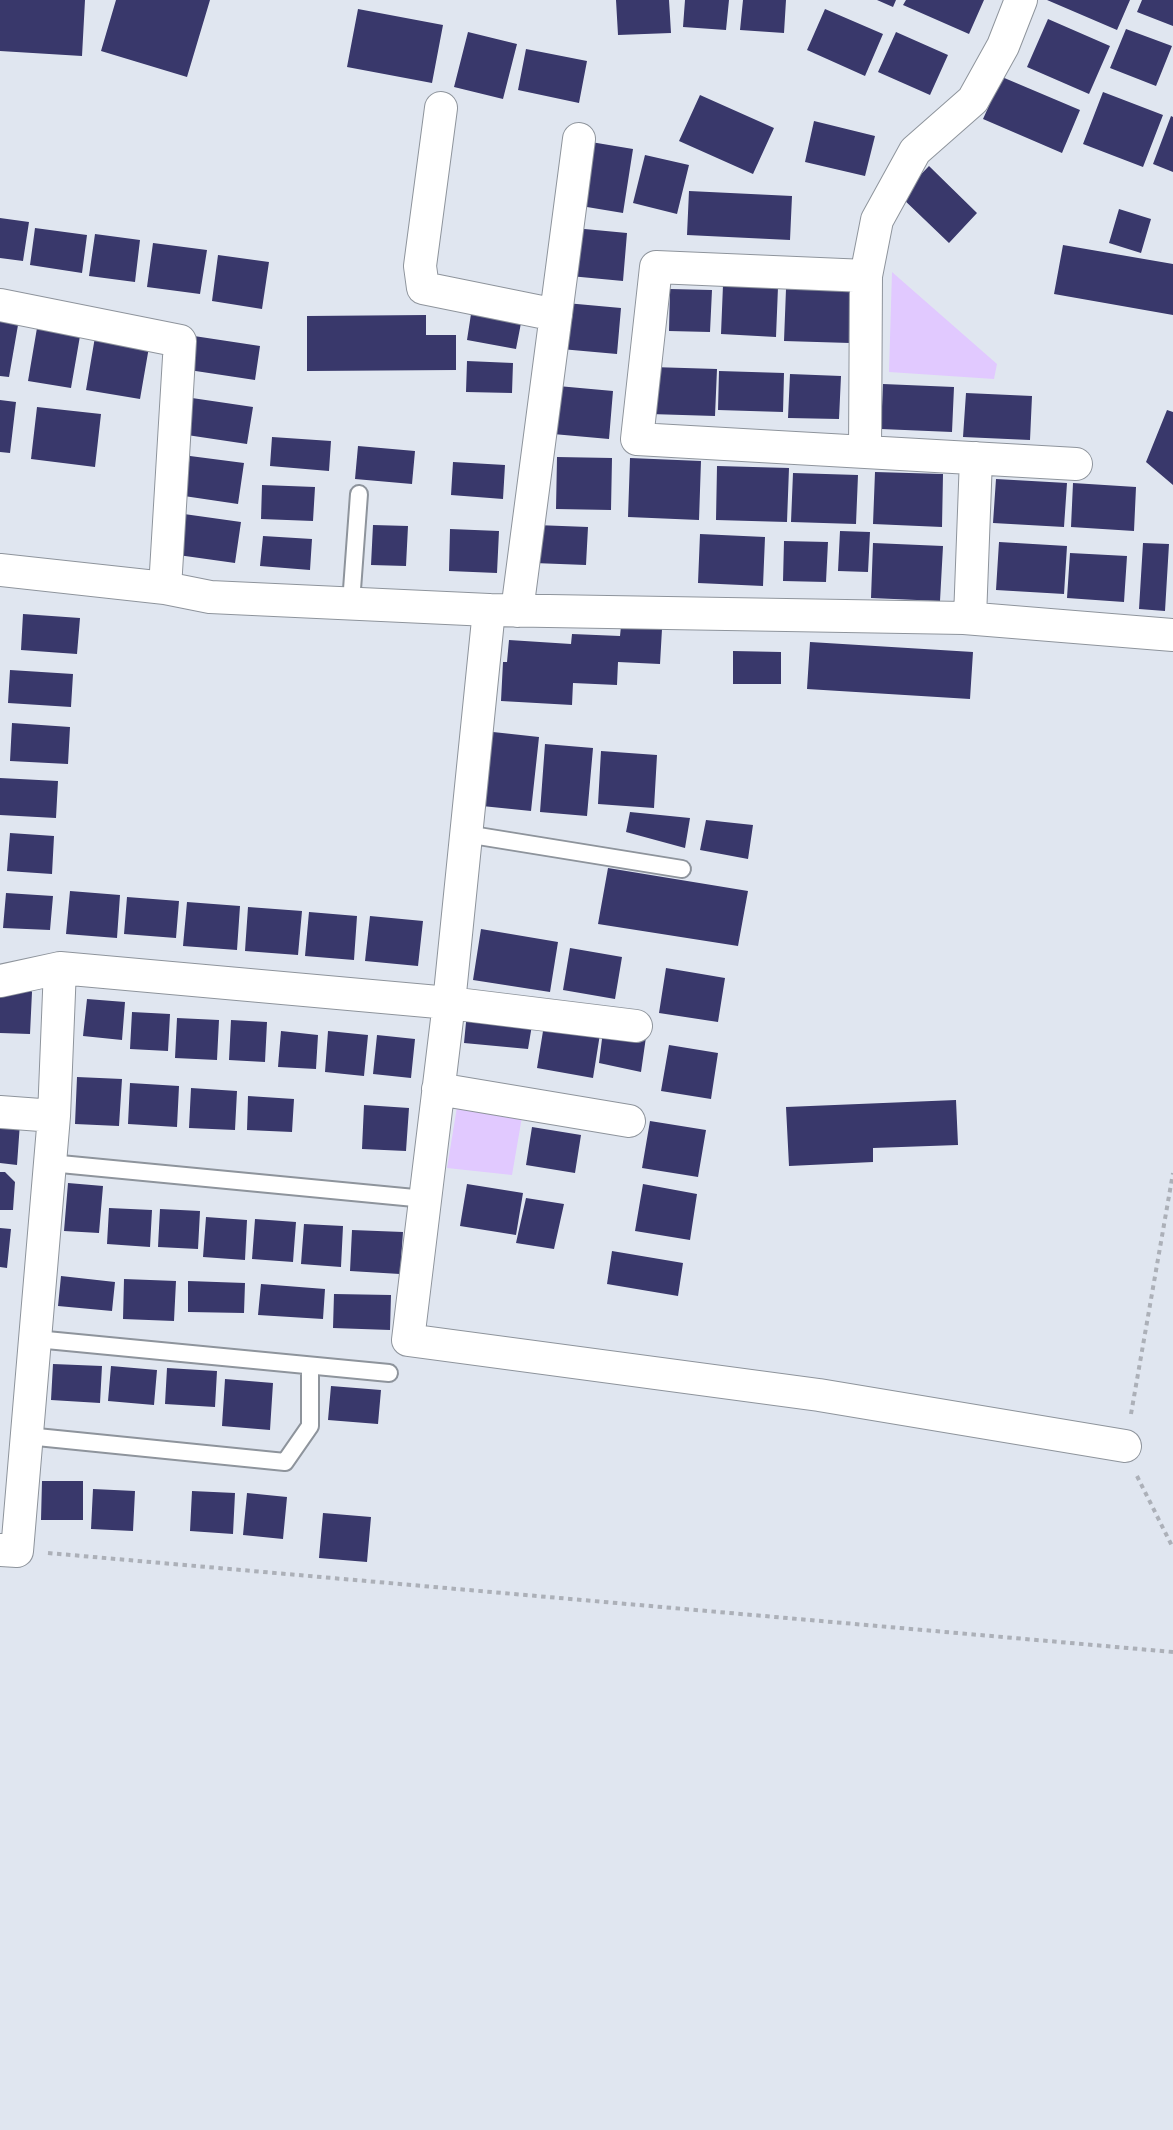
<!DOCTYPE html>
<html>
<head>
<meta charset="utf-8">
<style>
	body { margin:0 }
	canvas { display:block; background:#e0e6f0 }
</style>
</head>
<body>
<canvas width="1173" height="2130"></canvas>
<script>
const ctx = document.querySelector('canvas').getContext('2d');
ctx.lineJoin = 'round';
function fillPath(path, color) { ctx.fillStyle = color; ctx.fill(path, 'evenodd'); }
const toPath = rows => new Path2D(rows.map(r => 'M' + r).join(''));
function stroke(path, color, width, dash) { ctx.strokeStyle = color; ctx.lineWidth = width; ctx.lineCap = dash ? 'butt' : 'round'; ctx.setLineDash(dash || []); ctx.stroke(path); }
fillPath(toPath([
	[892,272,997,364,994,379,889,372],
	[457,1107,522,1117,512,1175,447,1168]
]), '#e1c9ff');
fillPath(toPath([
	[0,0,85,0,82,56,0,51],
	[116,0,210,0,187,77,101,51],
	[616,0,669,0,671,33,618,35],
	[685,0,729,0,726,30,683,27],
	[743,0,786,0,784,33,740,30],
	[877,0,896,0,893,7],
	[906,0,984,0,969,34,903,5],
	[1047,0,1130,0,1117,30],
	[1142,0,1173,0,1173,26,1137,12],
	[358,9,443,25,432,83,347,67],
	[825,9,883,34,865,76,807,50],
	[1048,19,1110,46,1089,94,1027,67],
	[1126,29,1172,46,1156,86,1110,68],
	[468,32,517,44,503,99,454,87],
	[896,32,948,55,930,95,878,72],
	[526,49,587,61,579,103,518,90],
	[1002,77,1080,110,1062,153,983,119],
	[1103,92,1163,115,1143,167,1083,144],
	[700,95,774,128,753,174,679,141],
	[1171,116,1173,117,1173,172,1153,164],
	[814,121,875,136,865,176,805,162],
	[591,142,633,149,623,213,581,206],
	[645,155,689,165,677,214,633,203],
	[929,166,977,213,949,243,900,196],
	[689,191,792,196,790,240,687,235],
	[1119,209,1151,219,1141,253,1109,243],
	[0,218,29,222,23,261,0,258],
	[35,228,87,235,82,273,30,265],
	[574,228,627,233,623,281,570,276],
	[95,234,140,240,135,282,89,276],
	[153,243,207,250,200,294,147,287],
	[1063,245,1173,264,1173,315,1054,294],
	[218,255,269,262,262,309,212,301],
	[723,285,778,287,776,337,721,334],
	[670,289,712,290,710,332,669,331],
	[786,289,851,291,850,343,784,341],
	[566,303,621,308,617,354,561,349],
	[471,314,521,323,516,349,467,340],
	[426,315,426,335,456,335,456,370,307,371,307,316],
	[0,321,18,325,9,377,0,376],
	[37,328,80,336,71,388,28,381],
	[194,336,260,346,255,380,189,370],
	[95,337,149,347,140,399,86,390],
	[467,361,513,363,512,393,466,392],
	[652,367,717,369,715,416,650,414],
	[719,371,784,373,783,412,718,410],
	[790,374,841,376,839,419,788,418],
	[883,384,954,387,952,432,881,429],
	[558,386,613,391,609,439,553,434],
	[966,393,1032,396,1030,440,963,437],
	[192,398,253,407,247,444,187,435],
	[0,400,16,402,10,453,0,452],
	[37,407,101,414,95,467,31,459],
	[1167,410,1173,412,1173,485,1146,462],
	[272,437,331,441,329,471,270,466],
	[358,446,415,451,412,484,355,479],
	[190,456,244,463,238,504,184,496],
	[557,457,612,458,611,510,556,509],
	[630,458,701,461,699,520,628,517],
	[453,462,505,465,503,499,451,495],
	[717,466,789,468,787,522,716,520],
	[875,472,943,474,942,527,873,524],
	[793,473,858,475,856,524,791,522],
	[996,479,1067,483,1064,527,993,523],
	[1073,483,1136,487,1134,531,1071,527],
	[262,485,315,487,313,521,261,519],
	[184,514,241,522,235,563,178,555],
	[373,525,408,526,406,566,371,565],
	[536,525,588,527,586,565,534,563],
	[450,529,499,531,497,573,449,571],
	[840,531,870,532,868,572,838,571],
	[700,534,765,537,763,586,698,583],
	[263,536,312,539,310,570,260,566],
	[784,541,828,542,826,582,783,581],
	[999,542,1067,546,1064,594,996,590],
	[873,543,943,546,940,601,871,598],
	[1143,543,1169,544,1165,611,1139,609],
	[1070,553,1127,556,1124,602,1067,598],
	[23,614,80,618,77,654,21,650],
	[621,626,662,629,660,664,618,662,617,685,573,683,572,705,501,701,503,662,507,662,509,640,571,644,572,634,620,636],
	[810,642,973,652,970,699,807,689],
	[733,651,781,652,781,684,733,684],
	[10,670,73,674,71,707,8,703],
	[12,723,70,727,68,764,10,761],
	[493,732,539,737,531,811,482,806,484,742],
	[545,744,593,748,587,816,540,812],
	[601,751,657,755,654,808,598,804],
	[0,778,58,781,56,818,0,815],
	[630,812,690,818,685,848,626,832],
	[706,820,753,825,748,859,700,850],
	[10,833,54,836,52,874,7,871],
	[608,868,748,891,738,946,598,924],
	[70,891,120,895,117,938,66,934],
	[6,893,53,896,50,930,3,928],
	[127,897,179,901,176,938,124,934],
	[187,902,240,906,237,950,183,946],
	[248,907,302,911,298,955,245,951],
	[309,912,357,916,354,960,305,956],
	[370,916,423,921,418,966,365,961],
	[481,929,558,942,550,992,473,980],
	[570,948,622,957,615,999,563,990],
	[666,968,725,978,718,1022,659,1013],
	[25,982,32,992,30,1034,0,1033,0,986],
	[87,999,125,1002,122,1040,83,1036],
	[132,1012,170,1014,168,1051,130,1049],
	[467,1012,533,1019,528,1049,464,1043],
	[177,1018,219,1020,217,1060,175,1058],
	[231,1020,267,1022,265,1062,229,1060],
	[544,1025,600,1034,593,1078,537,1068],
	[281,1031,318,1035,316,1069,278,1067],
	[328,1031,368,1035,364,1076,325,1072],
	[603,1031,646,1037,641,1072,599,1063],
	[377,1035,415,1039,411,1078,373,1074],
	[669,1045,718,1053,711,1099,661,1091],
	[77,1077,122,1079,119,1126,75,1124],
	[130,1083,179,1086,177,1127,128,1124],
	[191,1088,237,1091,235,1130,189,1128],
	[248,1096,294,1099,292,1132,247,1130],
	[956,1100,958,1145,873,1148,873,1162,789,1166,786,1107],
	[364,1105,409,1108,406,1151,362,1149],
	[650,1121,706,1130,698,1177,642,1168],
	[0,1122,20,1123,17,1165,0,1163],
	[532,1127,581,1135,575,1173,526,1165],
	[0,1172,5,1172,15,1182,13,1210,0,1210],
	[68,1183,103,1186,99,1233,64,1231],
	[467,1184,523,1193,516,1235,460,1226],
	[643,1184,697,1194,690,1240,635,1231],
	[526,1198,564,1204,554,1249,516,1243],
	[109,1208,152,1210,150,1247,107,1244],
	[160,1209,200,1211,198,1249,158,1247],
	[206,1217,247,1220,245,1260,203,1257],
	[255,1219,296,1222,293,1262,252,1259],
	[304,1224,343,1226,341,1267,301,1264],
	[0,1228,11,1229,7,1268,0,1267],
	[352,1230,403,1232,400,1274,350,1271],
	[612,1251,683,1263,678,1296,607,1284],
	[61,1276,115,1282,112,1311,58,1306],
	[124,1279,176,1281,174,1321,123,1319],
	[188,1281,245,1283,244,1313,188,1312],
	[261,1284,325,1289,323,1319,258,1315],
	[334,1294,391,1295,390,1330,333,1328],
	[53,1364,102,1366,100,1403,51,1400],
	[111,1366,157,1370,154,1405,108,1401],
	[167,1368,217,1371,215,1407,165,1404],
	[225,1379,273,1383,270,1430,222,1426],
	[331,1386,381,1390,378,1424,328,1420],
	[42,1481,83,1481,83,1520,41,1520],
	[93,1489,135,1491,133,1531,91,1529],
	[192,1491,235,1493,233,1534,190,1531],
	[247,1493,287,1497,283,1539,243,1535],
	[323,1513,371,1517,367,1562,319,1558]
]), '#39386b');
const service = toPath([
	[351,603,359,494],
	[466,834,682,869],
	[50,1163,425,1199],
	[36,1339,389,1373],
	[27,1436,285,1462,310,1426,310,1366]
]);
const minor = toPath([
	[441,108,420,266,423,288,556,315],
	[866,276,656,267,637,439,1076,464],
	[0,305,180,341,165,588],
	[865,452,866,276,877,220,915,151,973,100,1003,46,1021,0],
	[0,570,165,588,210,597,489,610,964,618,1173,635],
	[489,610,449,1003,408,1340,819,1395,1125,1446],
	[517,611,579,139],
	[970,618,976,458],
	[0,981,60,968,449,1003,636,1026],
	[438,1089,629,1121],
	[0,1112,54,1116,60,968],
	[0,1550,17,1551,54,1116]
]);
stroke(service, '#8e949c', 20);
stroke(minor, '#8e949c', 34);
stroke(toPath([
	[1131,1414,1173,1173],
	[1137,1476,1173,1548],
	[48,1553,1173,1652]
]), '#acb0b8', 4, [4.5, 4.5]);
stroke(service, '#fff', 16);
stroke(minor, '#fff', 32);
</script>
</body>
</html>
